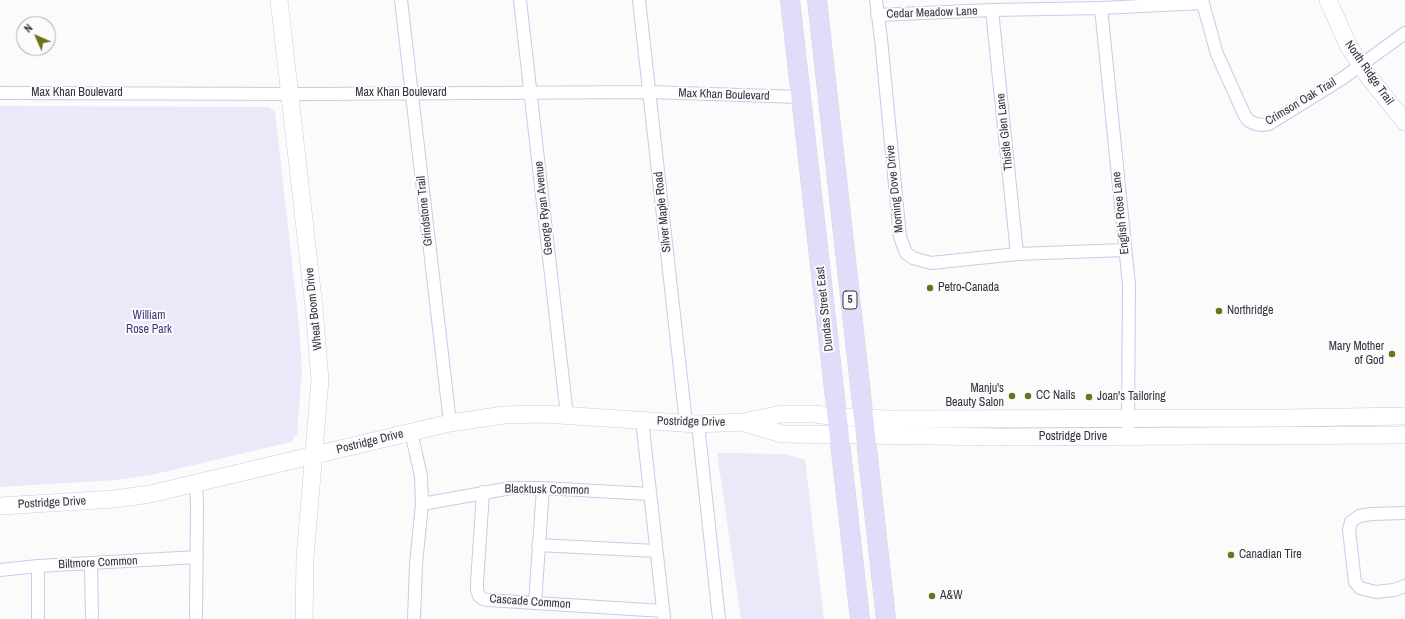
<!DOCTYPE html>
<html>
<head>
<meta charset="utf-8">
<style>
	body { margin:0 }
	#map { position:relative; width:1405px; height:619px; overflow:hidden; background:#fbfbfb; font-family:"Archivo Narrow",sans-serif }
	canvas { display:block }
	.north { position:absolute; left:16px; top:16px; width:40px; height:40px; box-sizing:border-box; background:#fbfbfb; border:1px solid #acabb0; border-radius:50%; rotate:315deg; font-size:11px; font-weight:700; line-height:16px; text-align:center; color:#353340 }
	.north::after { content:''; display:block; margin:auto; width:14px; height:18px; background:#6f7219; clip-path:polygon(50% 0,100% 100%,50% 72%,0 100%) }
</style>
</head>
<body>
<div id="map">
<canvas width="1405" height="619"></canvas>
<div class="north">N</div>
</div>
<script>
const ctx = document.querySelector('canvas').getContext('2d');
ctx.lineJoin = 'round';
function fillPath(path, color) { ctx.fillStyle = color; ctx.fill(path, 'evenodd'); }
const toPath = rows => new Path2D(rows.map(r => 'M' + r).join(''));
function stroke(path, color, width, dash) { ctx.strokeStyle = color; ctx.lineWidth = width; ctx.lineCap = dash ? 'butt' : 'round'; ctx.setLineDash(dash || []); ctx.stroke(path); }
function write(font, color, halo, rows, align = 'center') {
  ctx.font = font + ' "Archivo Narrow",sans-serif'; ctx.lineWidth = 4; ctx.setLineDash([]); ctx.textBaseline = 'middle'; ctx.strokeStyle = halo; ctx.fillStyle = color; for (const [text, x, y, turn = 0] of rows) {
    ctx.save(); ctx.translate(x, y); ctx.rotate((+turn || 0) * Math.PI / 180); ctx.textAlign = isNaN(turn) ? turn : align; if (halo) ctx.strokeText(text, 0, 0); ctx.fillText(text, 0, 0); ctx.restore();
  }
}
fillPath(toPath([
	[0,106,269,107,275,112,298,315,302,370,297,434,291,442,151,475,116,480,0,487],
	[717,453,786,454,805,460,824,619,741,619]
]), '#ebe8fa');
const street = toPath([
	[401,0,450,423],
	[520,0,567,416],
	[639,0,686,423],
	[876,0,881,39,900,237,906,253,913,258,931,263,1017,254,1125,250],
	[1202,0,1217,54,1245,116,1249,121,1256,124,1262,125,1269,124,1343,78,1405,33],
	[1101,8,1129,285,1128,426],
	[992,10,1017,254],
	[877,15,992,10,1101,8,1203,3],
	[0,93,309,94,650,92,801,97],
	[642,420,664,618],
	[698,424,719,619],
	[411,432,421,476,422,504,416,564,414,619],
	[483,492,477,583,477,590,479,596,483,599,488,600,663,611],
	[422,504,511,488,543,488,650,494],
	[1405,513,1371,514,1359,516,1351,522,1349,530,1355,582,1360,588,1376,592,1394,590,1405,586],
	[538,545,656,551],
	[91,564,92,619],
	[0,570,38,566,197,557],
	[535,603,543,488],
	[38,619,38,566],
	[196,619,197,504,196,484]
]);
const secondary = toPath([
	[279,0,314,308,320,380,305,558,304,619],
	[1328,0,1348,45,1368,76,1405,122],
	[745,423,782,434,1001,437],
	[1006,437,1405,435],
	[0,506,115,499,150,494,450,423,504,415,543,414,698,424,743,422,781,414,814,414,837,417,889,419,1284,418,1405,416]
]);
const primary = toPath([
	[790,0,860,619],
	[817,0,886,619]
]);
stroke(street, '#cdc8ea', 14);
stroke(secondary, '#cdc8ea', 18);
stroke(primary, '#d7d6d9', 20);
stroke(street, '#fff', 12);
stroke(secondary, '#fff', 17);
stroke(primary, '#e0dcfa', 19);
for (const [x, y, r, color] of [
	[930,288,4,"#6f7219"],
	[1219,311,4,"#6f7219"],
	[1392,354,4,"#6f7219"],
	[1012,396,4,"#6f7219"],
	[1028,396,4,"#6f7219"],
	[1089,397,4,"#6f7219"],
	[1231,555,4,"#6f7219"],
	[932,596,4,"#6f7219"]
]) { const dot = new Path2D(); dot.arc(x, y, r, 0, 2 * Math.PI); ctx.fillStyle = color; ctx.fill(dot); stroke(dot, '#fbfbfb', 1.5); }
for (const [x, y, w] of [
	[850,300,14]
]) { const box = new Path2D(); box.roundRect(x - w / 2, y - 9, w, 18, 3); ctx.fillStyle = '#fbfbfb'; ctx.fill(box); stroke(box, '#353340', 1); }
write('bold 11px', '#353340', null, [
	["5",850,300]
]);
write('12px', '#353340', '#fbfbfb', [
	["Cedar Meadow Lane",932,13,-2],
	["North Ridge Trail",1369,73,55],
	["Max Khan Boulevard",77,93],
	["Max Khan Boulevard",401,93],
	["Max Khan Boulevard",724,95,2],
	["Crimson Oak Trail",1301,102,-31],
	["Thistle Glen Lane",1005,132,-96],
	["Morning Dove Drive",895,189,-96],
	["George Ryan Avenue",544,208,-96],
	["Grindstone Trail",425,211,-96],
	["Silver Maple Road",663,212,-96],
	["English Rose Lane",1121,213,-96],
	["Wheat Boom Drive",314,309,-96],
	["Dundas Street East",825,309,-96],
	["Postridge Drive",691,422,1],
	["Postridge Drive",1073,437],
	["Postridge Drive",370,442,-14],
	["Blacktusk Common",547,490,1],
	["Postridge Drive",52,503,-3],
	["Biltmore Common",98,563,-3],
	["Cascade Common",530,602,4]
]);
write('12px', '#353340', '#fbfbfb', [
	["Petro-Canada",938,288],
	["Northridge",1227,311],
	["Mary Mother",1384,347,"right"],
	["of God",1384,361,"right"],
	["Manju's",1004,389,"right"],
	["Beauty Salon",1004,403,"right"],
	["CC Nails",1036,396],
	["Joan's Tailoring",1097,397],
	["Canadian Tire",1239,555],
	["A&W",940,596]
], 'left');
write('12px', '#483282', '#fbfbfb', [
	["William",149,316],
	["Rose Park",149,330]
]);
</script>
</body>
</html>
